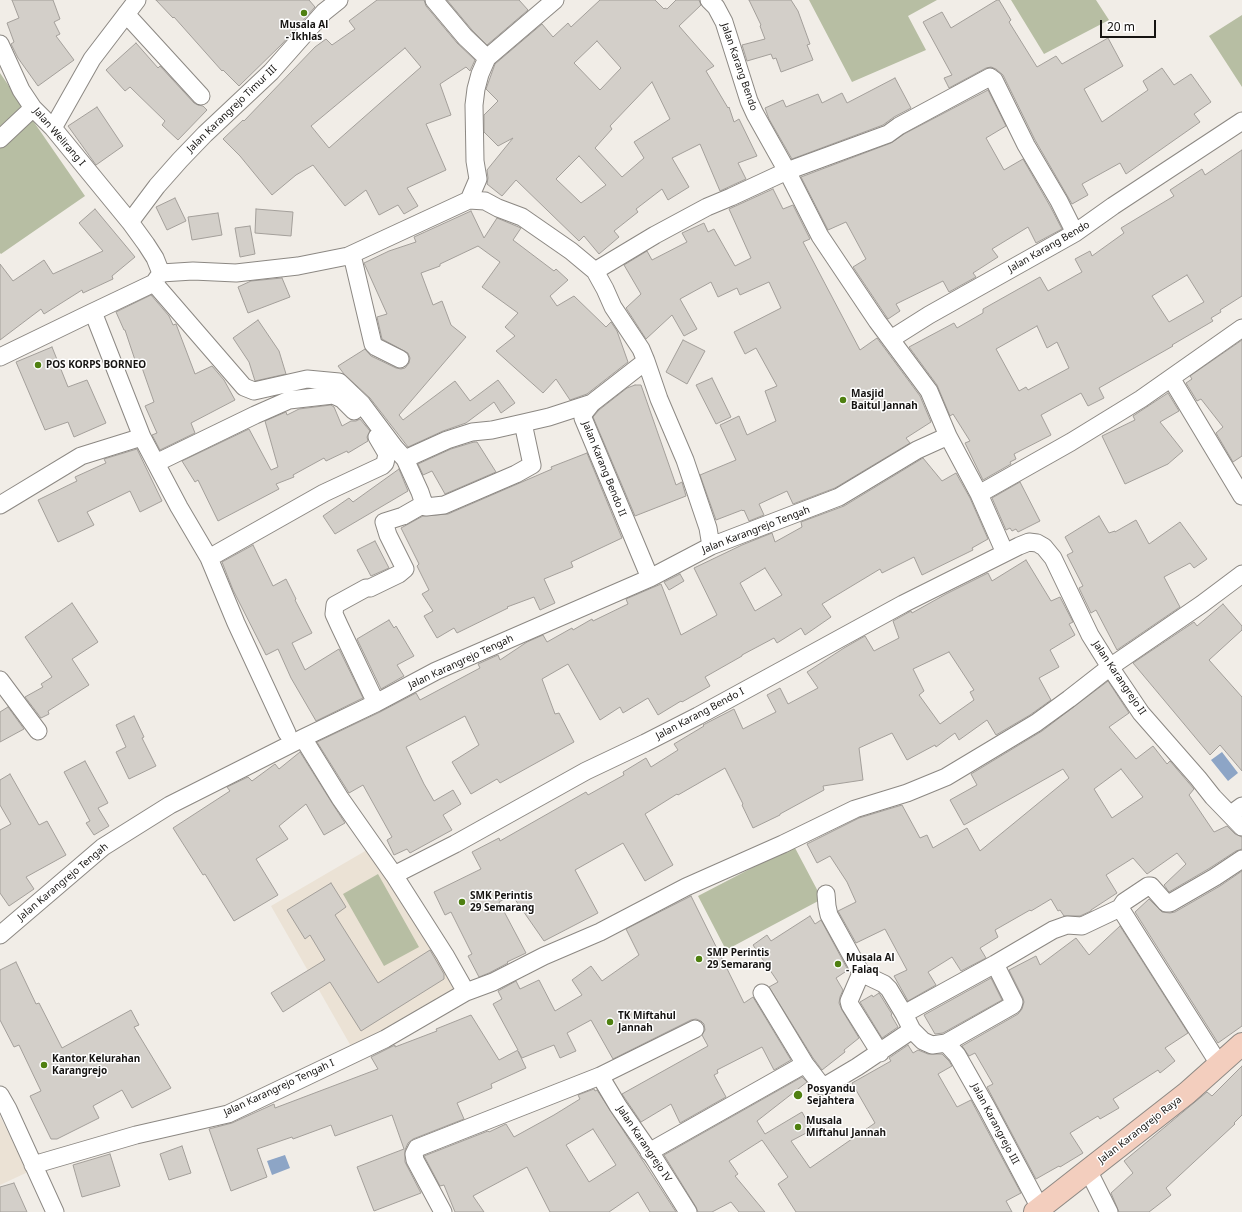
<!DOCTYPE html>
<html>
<head>
<meta charset="utf-8">
<style>
	body { margin:0 }
	#map { position:relative; width:1242px; height:1212px; overflow:hidden; background:#f1ede7; font-family:"Noto Sans",sans-serif }
	canvas { display:block }
	.scale { position:absolute; left:1100px; top:20px; width:56px; height:18px; box-sizing:border-box; border:2px solid #161412; border-top:0; padding-left:5px; font-size:12px; line-height:14px; white-space:nowrap; color:#161412; -webkit-text-stroke:3px #fff; paint-order:stroke }
</style>
</head>
<body>
<div id="map">
<canvas width="1242" height="1212"></canvas>
<div class="scale">20 m</div>
</div>
<script>
const ctx = document.querySelector('canvas').getContext('2d');
ctx.lineJoin = 'round';
function fillPath(path, color) { ctx.fillStyle = color; ctx.fill(path, 'evenodd'); }
const toPath = rows => new Path2D(rows.map(r => 'M' + r).join(''));
function stroke(path, color, width, dash) { ctx.strokeStyle = color; ctx.lineWidth = width; ctx.lineCap = dash ? 'butt' : 'round'; ctx.setLineDash(dash || []); ctx.stroke(path); }
function write(font, color, halo, rows, align = 'center') {
  ctx.font = font + ' "Noto Sans",sans-serif'; ctx.lineWidth = 3; ctx.setLineDash([]); ctx.textBaseline = 'middle'; ctx.strokeStyle = halo; ctx.fillStyle = color; for (const [text, x, y, turn = 0] of rows) {
    ctx.save(); ctx.translate(x, y); ctx.rotate((+turn || 0) * Math.PI / 180); ctx.textAlign = isNaN(turn) ? turn : align; if (halo) ctx.strokeText(text, 0, 0); ctx.fillText(text, 0, 0); ctx.restore();
  }
}
fillPath(toPath([
	[372,847,459,990,352,1048,271,906],
	[0,1116,28,1172,0,1185]
]), '#ebe2d5');
fillPath(toPath([
	[809,0,937,0,908,16,926,50,852,82],
	[1011,0,1096,0,1109,20,1044,54],
	[1242,15,1242,87,1209,36],
	[0,73,85,196,1,254,0,253],
	[794,846,822,899,726,950,698,896],
	[378,874,419,947,384,966,343,894]
]), '#b7bea3');
fillPath(toPath([
	[1222,752,1238,773,1228,781,1211,760],
	[285,1155,290,1168,272,1175,267,1161]
]), '#8da5c6');
const building = toPath([
	[12,0,53,0,60,19,54,22,60,34,56,36,74,60,38,86,18,58,11,44,14,42,7,23,19,18,12,0],
	[156,0,309,0,315,7,282,44,239,86,223,70,222,71,174,17,173,18,156,0],
	[377,0,424,0,426,6,457,43,475,60,470,71,466,67,440,84,451,115,426,124,446,170,407,188,418,206,404,214,398,205,379,215,366,190,345,206,313,165,296,175,272,195,240,156,223,139,243,120,244,121,315,47,326,39,332,45,355,29,349,21,377,0],
	[405,48,421,67,329,148,311,126,405,48],
	[447,0,519,0,528,10,487,45,472,30,447,0],
	[600,0,655,0,664,9,665,8,667,9,676,0,699,0,701,5,679,26,714,66,706,71,728,108,729,107,734,122,739,119,757,156,738,163,746,179,720,191,700,144,672,158,689,187,668,200,662,189,636,209,638,212,614,231,619,237,599,254,584,236,579,241,516,180,502,196,487,184,488,178,487,170,513,138,498,146,484,132,484,115,498,101,486,89,495,64,542,24,553,37,568,23,571,27,600,0],
	[597,41,621,68,600,90,574,63,597,41],
	[652,82,670,119,634,142,644,158,622,177,595,148,612,129,610,126,652,82],
	[579,156,606,185,581,203,556,179,579,156],
	[749,0,791,0,798,11,810,44,807,45,813,60,781,72,776,58,773,59,771,54,747,61,742,45,765,39,760,26,761,25,749,0],
	[997,0,999,0,1011,20,1009,22,1037,67,1056,56,1062,64,1108,38,1123,66,1084,89,1102,122,1148,90,1143,81,1162,68,1174,85,1191,74,1211,102,1194,114,1200,122,1126,174,1120,163,1082,184,1088,195,1072,204,1035,140,1003,75,996,69,991,67,986,68,949,88,944,78,952,75,923,22,942,12,951,28,997,0],
	[136,43,158,68,160,66,194,103,198,105,203,106,207,110,178,140,162,125,165,121,130,87,125,91,106,70,136,43],
	[895,78,911,108,894,117,883,125,792,159,769,119,765,108,783,100,786,107,818,94,822,103,842,93,847,103,895,78],
	[988,90,1006,126,986,138,1004,170,1023,159,1050,206,1062,229,1036,243,1028,227,992,249,998,257,973,273,976,277,949,292,943,281,896,304,900,311,888,319,853,267,866,259,846,222,828,230,801,177,891,143,904,134,988,90],
	[97,107,123,146,96,165,68,126,97,107],
	[1242,150,1242,296,1220,310,1221,312,1211,318,1213,321,1172,345,1173,346,1099,388,1104,398,1088,406,1081,393,1041,415,1051,435,1014,454,1016,459,1010,462,1011,464,983,480,965,443,970,441,953,414,950,416,937,385,909,347,954,323,957,328,983,313,983,309,1040,277,1048,291,1082,272,1075,259,1090,251,1092,256,1124,233,1121,228,1174,196,1170,190,1202,169,1205,175,1242,150],
	[1187,275,1204,302,1169,322,1152,296,1187,275],
	[1037,326,1047,348,1057,342,1069,368,1028,390,1026,387,1019,391,996,349,1037,326],
	[773,189,783,209,793,205,810,239,803,242,860,350,877,338,920,396,931,422,906,438,910,443,835,488,793,504,787,491,759,504,764,515,749,521,744,510,743,511,742,510,716,520,700,475,736,460,720,425,739,416,747,435,776,421,765,391,777,386,756,348,745,354,734,332,781,308,769,282,740,295,737,288,718,297,711,282,680,299,697,329,684,336,672,315,646,339,626,308,641,294,624,265,647,251,652,260,687,242,682,233,704,223,708,232,714,229,735,266,751,258,729,209,773,189],
	[175,198,186,221,167,230,156,207,175,198],
	[95,209,135,257,112,276,113,279,83,293,82,290,44,314,41,309,0,340,0,264,13,281,44,260,53,274,103,251,79,223,95,209],
	[256,209,293,212,291,236,255,233,256,209],
	[471,211,484,238,497,218,521,228,513,240,554,271,556,269,568,280,550,296,557,306,574,296,606,327,611,322,617,331,628,362,587,394,570,400,556,379,543,393,496,351,515,336,505,327,518,313,482,287,500,262,478,246,440,264,440,266,421,273,433,305,442,301,451,325,466,337,399,415,403,420,455,381,470,401,498,380,515,403,501,413,494,402,466,423,443,431,408,447,370,398,344,374,338,366,365,349,371,356,396,368,401,369,405,368,409,363,410,358,408,353,382,339,377,317,387,314,364,263,389,251,416,242,414,237,471,211],
	[218,213,222,235,192,240,188,217,218,213],
	[250,226,255,254,240,257,235,228,250,226],
	[282,278,290,297,248,313,238,287,251,281,282,278],
	[151,295,169,316,173,325,176,324,195,374,212,366,224,380,235,400,191,423,195,433,160,450,152,435,157,433,145,406,154,402,140,362,136,363,125,330,124,330,116,312,151,295],
	[258,320,279,351,286,374,255,381,249,362,233,338,258,320],
	[683,340,705,351,687,384,666,372,683,340],
	[1242,340,1242,456,1233,462,1216,433,1223,427,1201,399,1197,401,1186,383,1192,379,1190,376,1242,340],
	[52,347,68,387,87,380,106,423,74,437,68,422,45,430,16,362,52,347],
	[712,378,731,417,716,424,696,385,712,378],
	[635,385,641,385,676,485,682,482,686,496,635,516,593,417,599,410,627,388,635,385],
	[1168,393,1179,411,1160,422,1183,451,1168,464,1125,484,1102,436,1135,420,1133,416,1168,393],
	[331,405,334,407,342,426,351,421,356,421,360,419,370,431,367,437,368,441,348,453,347,451,326,461,324,458,293,475,294,477,276,484,279,489,218,521,198,480,195,482,182,461,249,429,271,470,278,467,265,421,286,412,287,415,299,409,331,405],
	[474,442,477,442,496,472,445,494,432,471,423,475,418,464,451,449,474,442],
	[137,449,162,501,140,512,130,491,87,512,94,525,58,542,38,500,77,481,75,477,106,463,104,459,137,449],
	[587,453,622,538,571,562,573,567,544,579,555,603,540,610,534,597,507,607,508,608,457,633,454,628,437,638,424,616,433,611,422,594,429,590,417,566,419,564,401,528,423,516,448,514,552,469,551,467,587,453],
	[923,458,942,481,956,473,970,498,988,539,972,548,973,550,922,575,914,557,882,573,880,569,822,604,831,617,805,635,801,628,777,643,774,638,742,655,742,656,705,677,710,686,682,702,681,701,658,715,648,698,623,713,620,707,600,720,568,664,542,679,555,714,559,713,574,742,500,783,497,779,471,794,452,762,479,745,465,716,406,747,424,784,434,801,453,790,461,804,443,815,452,830,410,853,407,849,394,855,387,840,392,837,363,785,349,793,317,742,380,712,416,693,420,700,480,668,478,664,498,655,500,660,527,642,543,635,547,642,572,628,573,630,592,619,593,621,628,604,626,599,661,584,681,635,717,615,694,568,742,545,772,533,775,542,802,527,801,522,844,506,923,458],
	[765,568,782,595,755,611,740,583,765,568],
	[399,469,408,491,335,534,323,516,349,498,353,502,399,469],
	[1020,482,1040,521,1018,532,1016,529,1012,531,1010,528,1006,530,992,498,1020,482],
	[1099,516,1109,533,1115,531,1115,532,1136,520,1149,544,1180,522,1207,559,1194,568,1190,563,1164,577,1180,607,1117,650,1096,610,1091,613,1079,588,1083,586,1067,555,1073,552,1065,537,1099,516],
	[375,541,389,568,371,576,357,550,375,541],
	[253,545,273,586,286,579,296,599,295,600,312,633,292,643,305,670,339,649,363,698,316,721,291,678,278,649,266,655,233,590,222,562,253,545],
	[1026,560,1051,601,1060,597,1073,622,1069,624,1075,635,1050,650,1059,667,1039,678,1051,700,1030,715,996,735,987,720,959,740,955,733,936,747,935,745,907,760,892,733,859,748,863,780,823,786,824,790,780,814,780,815,753,828,742,805,743,804,725,768,678,795,677,794,645,814,673,865,645,881,623,843,575,870,598,913,544,941,512,895,499,902,526,953,507,962,508,963,489,973,479,977,468,956,472,954,451,912,445,915,434,892,481,869,472,852,499,838,500,841,586,792,588,795,624,775,623,772,646,758,651,767,678,750,674,744,704,726,703,725,734,709,743,729,776,712,767,695,780,688,788,704,818,688,807,672,844,648,865,636,874,651,899,638,893,621,911,611,912,613,946,594,988,573,992,581,1026,560],
	[949,652,974,690,970,692,974,700,940,724,919,695,924,691,913,669,949,652],
	[680,574,684,581,669,590,664,582,680,574],
	[72,603,98,642,72,659,89,685,48,711,49,714,41,718,25,697,43,687,41,684,52,677,25,637,72,603],
	[1223,604,1242,626,1242,630,1209,660,1242,697,1242,771,1220,745,1210,755,1133,663,1194,622,1197,626,1223,604],
	[389,620,394,628,396,626,414,656,397,665,404,676,381,689,357,639,389,620],
	[1108,681,1129,713,1109,727,1136,759,1153,746,1167,764,1170,761,1194,789,1189,795,1214,832,1227,826,1235,834,1242,837,1242,849,1236,851,1210,868,1169,892,1164,885,1186,864,1177,853,1147,874,1133,858,1106,875,1117,893,1091,910,1091,911,1080,916,1064,916,1060,910,1058,911,1051,899,1031,911,1030,910,995,930,998,937,980,948,986,958,961,971,952,957,928,972,936,985,908,1001,894,976,907,970,885,929,856,943,838,911,856,902,847,882,830,856,817,863,807,844,859,818,902,805,920,838,927,835,933,848,967,828,980,851,1069,778,1063,769,964,825,950,800,977,785,971,774,1042,731,1108,681],
	[1121,769,1143,797,1112,818,1094,789,1121,769],
	[8,707,24,729,0,742,0,712,8,707],
	[134,716,144,737,142,738,156,766,129,779,116,752,126,747,116,725,134,716],
	[300,752,332,803,345,823,324,835,306,804,279,826,288,839,256,859,278,895,234,921,205,874,203,875,173,828,230,791,227,787,248,777,252,781,275,764,279,769,300,752],
	[85,761,108,803,98,808,109,826,94,835,86,823,90,821,64,772,85,761],
	[10,774,39,825,47,821,66,855,26,877,34,889,9,906,0,893,0,830,11,824,0,805,0,780,10,774],
	[1242,871,1242,1026,1218,1043,1135,912,1149,899,1162,912,1170,913,1175,912,1220,886,1242,871],
	[331,883,346,907,335,915,378,983,430,950,444,974,444,979,361,1031,330,982,283,1012,271,993,325,960,310,935,305,939,287,910,331,883],
	[691,896,744,1003,753,997,791,1060,774,1070,762,1047,717,1070,718,1073,714,1075,726,1097,680,1123,671,1104,641,1122,622,1094,708,1046,702,1035,705,1030,704,1024,701,1021,696,1019,691,1020,613,1059,591,1020,567,1033,576,1051,560,1058,554,1045,522,1058,518,1051,526,1068,491,1084,492,1088,457,1103,464,1119,413,1139,408,1143,405,1150,405,1162,421,1193,374,1211,357,1167,404,1149,392,1115,335,1136,331,1125,293,1139,292,1137,257,1149,267,1177,231,1191,209,1129,232,1123,274,1104,275,1108,378,1069,371,1057,395,1045,395,1047,437,1031,436,1029,471,1015,499,1060,518,1050,493,1004,502,999,498,991,516,981,520,989,539,980,555,1011,582,995,572,980,591,966,602,981,639,955,626,929,691,896],
	[810,916,815,924,821,920,848,970,836,978,843,990,840,997,839,1003,842,1010,859,1038,844,1050,845,1052,822,1070,813,1058,769,987,778,982,753,945,767,935,771,941,810,916],
	[1120,926,1188,1033,1165,1048,1175,1061,1160,1073,1158,1070,1113,1099,1119,1108,1100,1119,1098,1116,1070,1133,1083,1153,1060,1167,1059,1166,1036,1179,987,1087,993,1084,975,1053,969,1056,962,1046,1018,1014,1022,1009,1024,1002,1023,998,1009,970,1036,956,1040,965,1076,938,1089,955,1120,926],
	[16,962,36,1004,39,1003,62,1048,131,1010,139,1025,134,1027,171,1088,132,1108,122,1090,93,1106,99,1118,57,1139,51,1139,30,1096,41,1091,19,1045,14,1047,0,1020,0,970,16,962],
	[991,978,1002,1000,943,1033,935,1034,924,1015,991,978],
	[879,993,892,1014,891,1015,898,1027,882,1038,860,1002,872,995,873,997,879,993],
	[908,1045,913,1053,918,1050,928,1054,942,1054,949,1061,952,1066,938,1074,957,1107,971,1100,978,1113,1021,1193,1006,1201,1012,1212,796,1212,778,1184,788,1177,762,1140,729,1161,738,1174,735,1176,765,1212,739,1212,731,1202,712,1212,698,1212,696,1207,664,1155,802,1077,807,1082,757,1121,765,1134,802,1112,812,1130,791,1141,810,1168,875,1123,852,1083,891,1061,889,1058,908,1045],
	[1242,1066,1242,1115,1234,1123,1235,1124,1166,1188,1171,1195,1149,1212,1119,1212,1111,1193,1133,1173,1124,1161,1207,1092,1212,1096,1242,1066],
	[594,1089,595,1091,597,1090,676,1212,650,1212,638,1192,609,1212,550,1212,527,1167,473,1196,484,1212,455,1212,444,1185,440,1186,424,1156,488,1131,489,1132,506,1124,514,1137,554,1115,580,1099,578,1095,594,1089],
	[593,1129,616,1165,589,1182,566,1145,593,1129],
	[182,1146,191,1173,169,1180,160,1154,182,1146],
	[110,1154,120,1186,82,1197,73,1165,110,1154],
	[14,1183,27,1212,0,1212,0,1187,14,1183]
]);
fillPath(building, '#d3cfc9');
stroke(building, '#a39f9a', 1);
const minor = toPath([
	[434,0,465,37,487,58,480,74,476,89,474,105,475,161,478,179,469,200],
	[709,0,716,7,724,22,749,101,755,114,787,171,820,236,877,321,929,391,948,436,979,494,1005,553],
	[126,14,201,96],
	[0,44,21,90,33,108,53,128,130,222,146,244,155,258,161,273],
	[487,58,555,0],
	[53,128,92,59,137,0],
	[0,139,33,108],
	[130,222,157,186,180,160,205,134,271,72,324,12,339,0],
	[352,255,373,344,376,347,400,359],
	[595,271,655,235,707,207,731,197,787,171,888,134,899,126,990,77,994,80,1026,145,1059,201,1075,233],
	[154,283,244,387,254,391,307,379,339,382,362,404,395,448,405,459,420,492,424,504,403,516,384,522,388,535,405,569,399,574,370,588,366,588,335,605,334,614,339,625,376,703],
	[891,339,929,315,1075,233,1113,206,1242,121],
	[0,357,93,312],
	[646,361,659,399,685,460,708,528,711,546],
	[1171,378,1242,496],
	[405,459,447,440,472,432,492,430,523,423,549,417,592,403],
	[156,463,255,415,289,400,333,395,342,399,354,411],
	[979,494,1071,442,1141,399,1242,328],
	[424,504,426,507,444,505,516,474,532,465,523,423],
	[0,505,81,456,142,437],
	[209,558,324,493,382,466,385,463,387,454,377,437],
	[0,680,38,731],
	[287,733,236,623,209,558,179,507,142,437,93,312,154,283,161,273,193,271,236,273,298,266,348,256,469,200,485,201,498,208,522,217,571,251,595,271,605,289,613,307,641,349,646,361,592,403,584,413,583,418,650,578],
	[303,738,340,798,394,875,445,955,466,992],
	[1231,814,1242,806],
	[394,875,455,844,586,771,645,743,698,716,903,604,1019,546,1029,542,1037,543,1044,547,1053,558,1090,635,1110,667,1141,713,1198,778,1213,797,1242,827],
	[826,894,827,906,829,915,861,973,884,984,889,989,904,1014,995,964],
	[1120,908,1219,1064],
	[0,935,103,847,170,805,303,738,376,703,436,671,650,578,711,546,839,497,917,450,948,436],
	[861,973,849,1001,850,1005,880,1053],
	[762,993,805,1064,822,1086,825,1086,857,1067,912,1030],
	[904,1014,912,1030,923,1041,932,1045,946,1043,1013,1005,1014,1002,995,964,1053,930,1067,925,1082,926,1120,908,1124,902,1148,886,1151,886,1166,903,1170,903,1215,877,1242,859],
	[946,1043,957,1055,987,1108,1040,1208],
	[600,1076,618,1106,654,1158,688,1212],
	[0,1095,8,1109,55,1212],
	[649,1152,805,1064],
	[33,1165,136,1135,228,1114,385,1039,466,992,493,982,544,956,600,932,686,887,783,844,855,809,907,793,946,777,1036,723,1069,699,1110,667,1202,604,1242,574],
	[1088,1170,1109,1212],
	[443,1212,415,1160,414,1154,417,1148,600,1076,695,1029]
]);
const secondary = toPath([
	[1035,1212,1187,1093,1242,1044]
]);
stroke(minor, '#8c8883', 19);
stroke(secondary, '#8c8883', 24);
stroke(minor, '#fff', 17);
stroke(secondary, '#f3cebe', 22);
for (const [x, y, r, color] of [
	[304,13,4,"#4f8011"],
	[38,365,4,"#4f8011"],
	[843,400,4,"#4f8011"],
	[462,902,4,"#4f8011"],
	[699,959,4,"#4f8011"],
	[838,964,4,"#4f8011"],
	[610,1022,4,"#4f8011"],
	[44,1065,4,"#4f8011"],
	[798,1095,5,"#4f8011"],
	[798,1127,4,"#4f8011"]
]) { const dot = new Path2D(); dot.arc(x, y, r, 0, 2 * Math.PI); ctx.fillStyle = color; ctx.fill(dot); stroke(dot, '#fff', 1.5); }
write('bold 10px', '#161412', '#fff', [
	["Musala Al",304,25,"center"],
	["- Ikhlas",304,37,"center"],
	["POS KORPS BORNEO",46,365],
	["Masjid",851,394],
	["Baitul Jannah",851,406],
	["SMK Perintis",470,896],
	["29 Semarang",470,908],
	["SMP Perintis",707,953],
	["29 Semarang",707,965],
	["Musala Al",846,958],
	["- Falaq",846,970],
	["TK Miftahul",618,1016],
	["Jannah",618,1028],
	["Kantor Kelurahan",52,1059],
	["Karangrejo",52,1071],
	["Posyandu",807,1089],
	["Sejahtera",807,1101],
	["Musala",806,1121],
	["Miftahul Jannah",806,1133]
], 'left');
write('10px', '#161412', '#fff', [
	["Jalan Karang Bendo",739,67,71],
	["Jalan Karangrejo Timur III",232,109,-44],
	["Jalan Welirang I",59,137,49],
	["Jalan Karang Bendo",1049,247,-30],
	["Jalan Karang Bendo II",604,469,68],
	["Jalan Karangrejo Tengah",756,530,-21],
	["Jalan Karangrejo Tengah",461,662,-25],
	["Jalan Karangrejo II",1119,678,56],
	["Jalan Karang Bendo I",700,714,-28],
	["Jalan Karangrejo Tengah",63,882,-40],
	["Jalan Karangrejo Tengah I",279,1088,-25],
	["Jalan Karangrejo III",995,1124,62],
	["Jalan Karangrejo Raya",1140,1130,-38],
	["Jalan Karangrejo IV",644,1144,56]
]);
</script>
</body>
</html>
